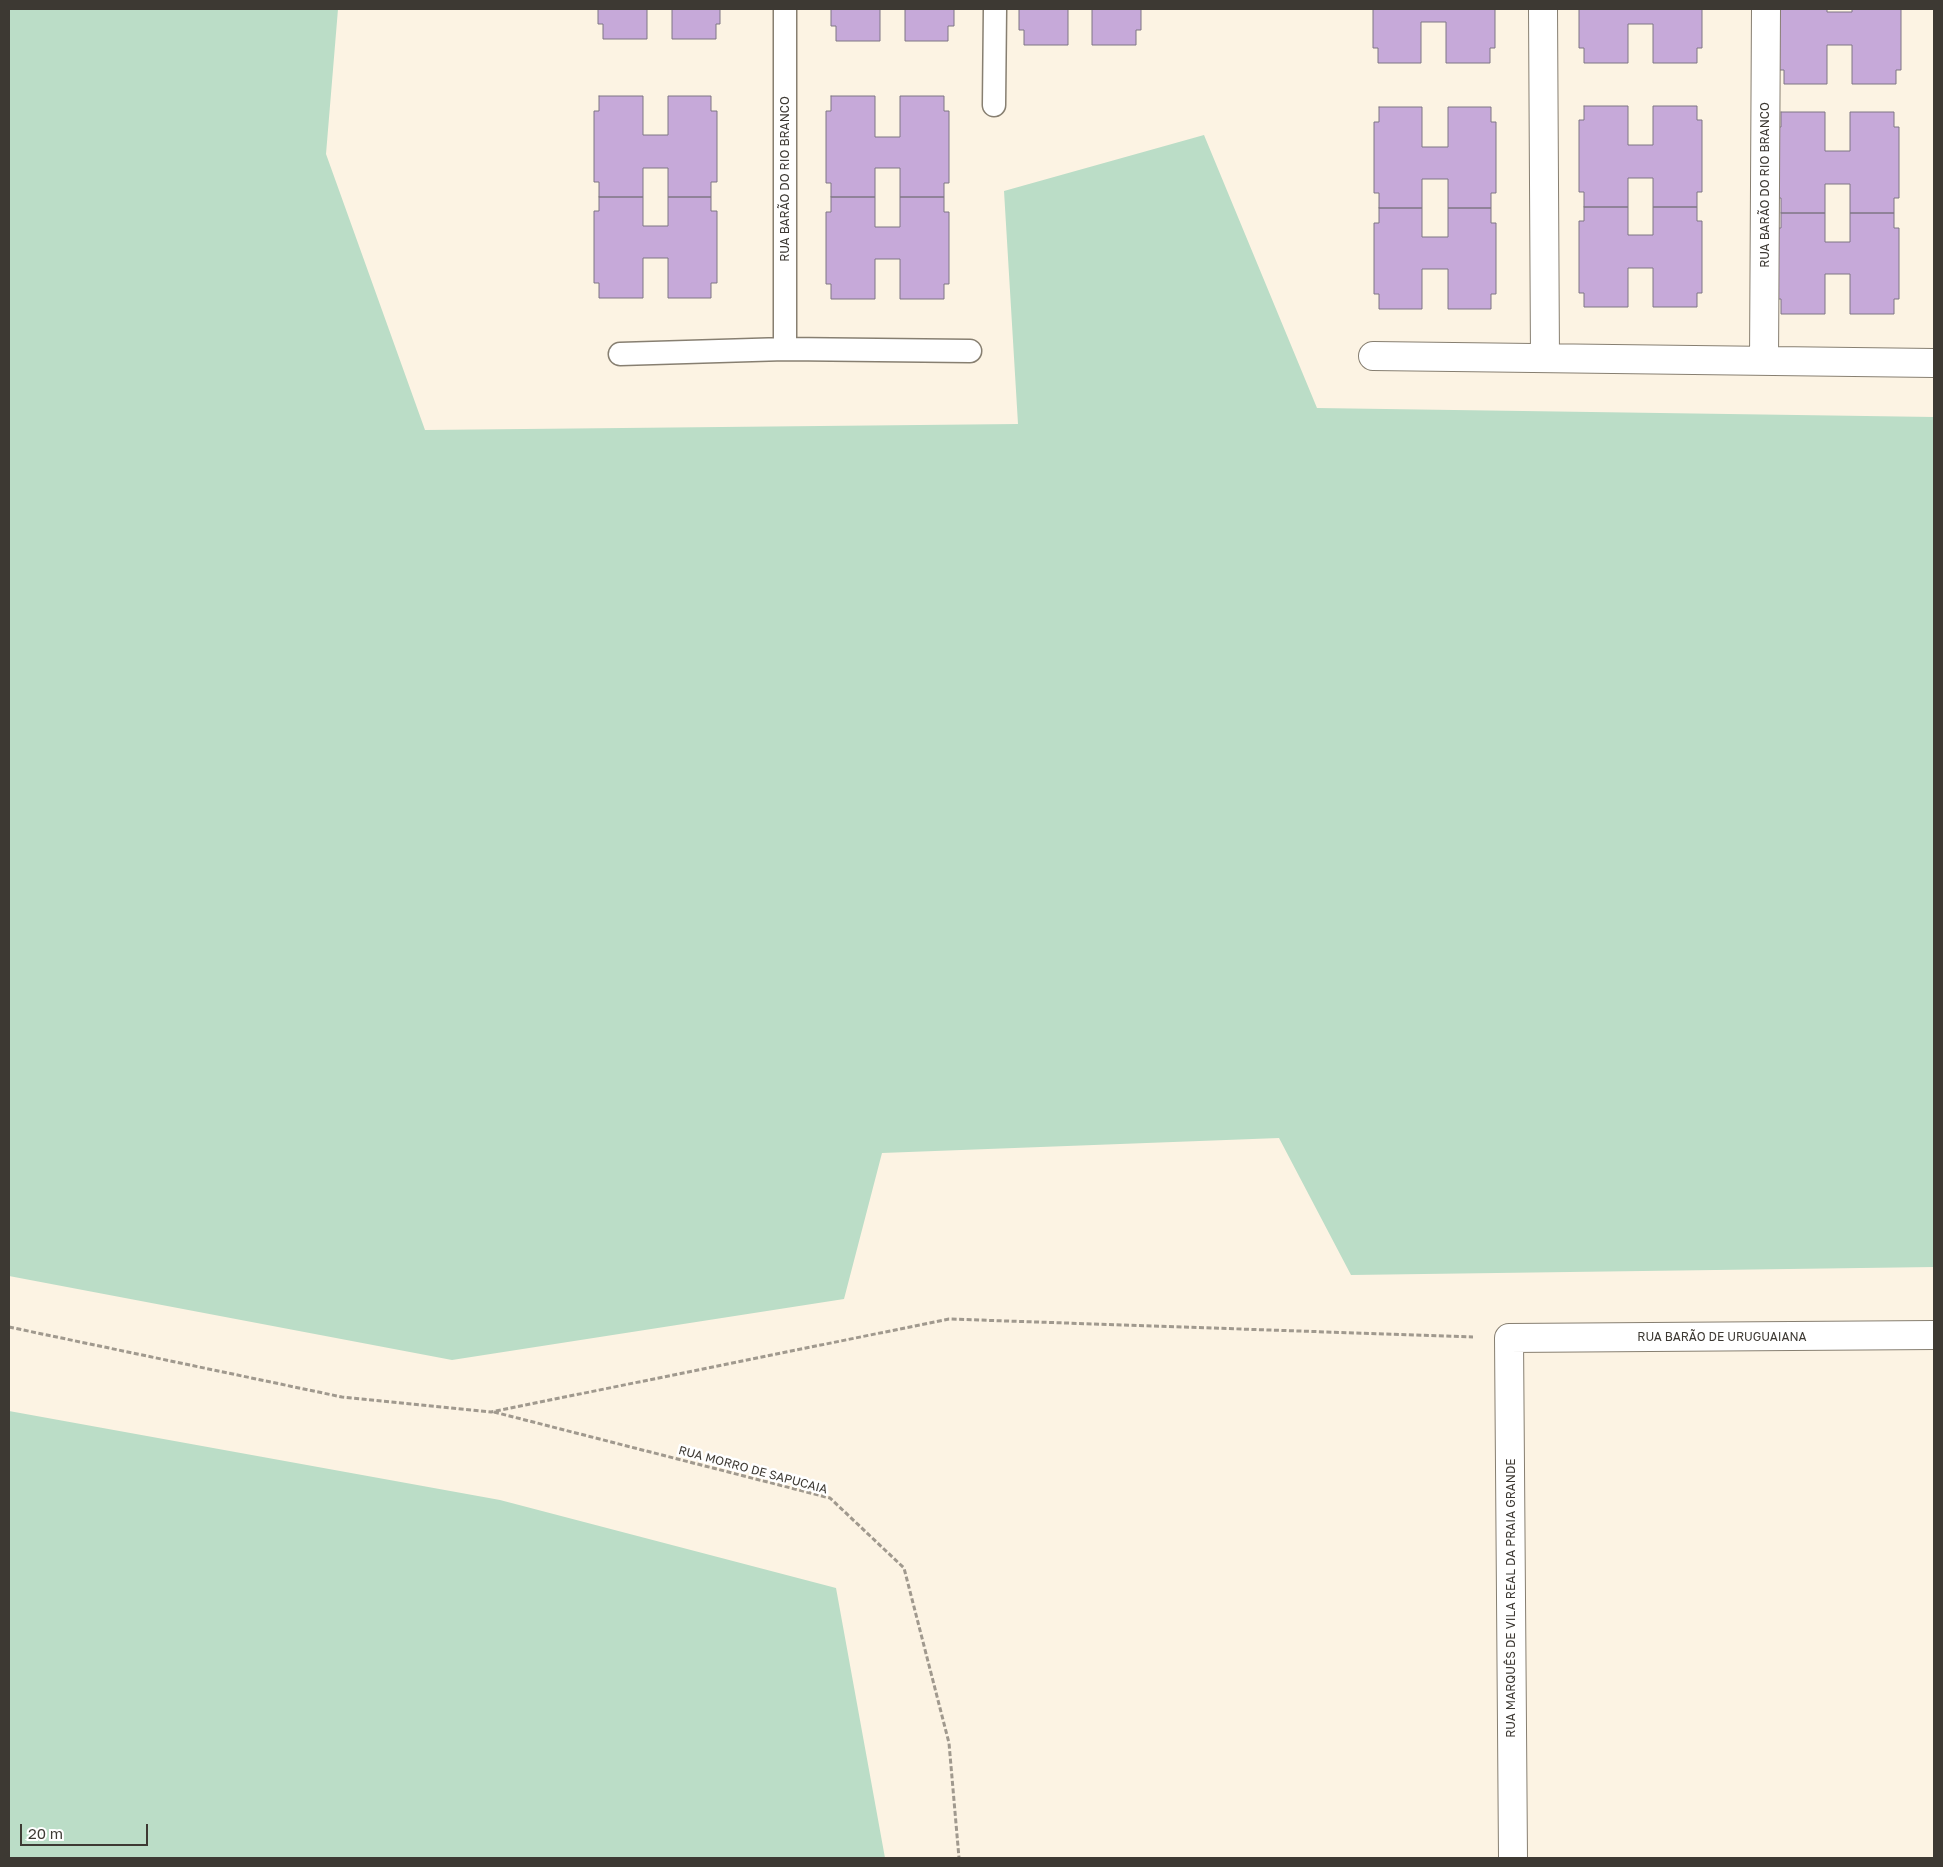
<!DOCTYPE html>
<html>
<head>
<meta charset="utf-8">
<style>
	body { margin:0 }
	#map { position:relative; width:1943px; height:1867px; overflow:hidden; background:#fcf3e3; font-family:"Golos Text",sans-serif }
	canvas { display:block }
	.frame { position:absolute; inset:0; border:10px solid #3d3933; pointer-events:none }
	.scale { position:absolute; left:20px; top:1824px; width:128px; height:22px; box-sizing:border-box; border:2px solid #3d3933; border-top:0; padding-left:6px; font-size:15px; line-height:18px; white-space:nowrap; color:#3d3933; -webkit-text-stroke:4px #fff; paint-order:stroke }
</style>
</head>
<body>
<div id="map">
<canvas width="1943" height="1867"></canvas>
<div class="frame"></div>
<div class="scale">20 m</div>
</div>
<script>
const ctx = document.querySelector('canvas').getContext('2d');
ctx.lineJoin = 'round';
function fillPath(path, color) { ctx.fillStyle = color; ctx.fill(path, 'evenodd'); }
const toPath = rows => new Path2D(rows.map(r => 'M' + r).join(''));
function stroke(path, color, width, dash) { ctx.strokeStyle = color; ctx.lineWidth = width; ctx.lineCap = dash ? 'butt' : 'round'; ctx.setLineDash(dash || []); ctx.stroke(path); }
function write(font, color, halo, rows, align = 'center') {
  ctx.font = font + ' "Golos Text",sans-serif'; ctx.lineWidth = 5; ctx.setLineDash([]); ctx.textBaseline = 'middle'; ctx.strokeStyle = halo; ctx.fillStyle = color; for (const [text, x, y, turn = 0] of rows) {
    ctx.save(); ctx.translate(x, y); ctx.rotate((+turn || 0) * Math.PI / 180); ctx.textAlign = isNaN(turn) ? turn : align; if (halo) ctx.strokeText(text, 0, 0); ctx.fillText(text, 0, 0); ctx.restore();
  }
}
fillPath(toPath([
	[9,9,338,9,326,154,425,430,1018,424,1004,191,1204,135,1317,408,1934,417,1934,1267,1351,1275,1279,1138,882,1153,844,1299,452,1360,9,1276],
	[9,1411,500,1500,836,1588,885,1858,9,1858]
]), '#bbddc7');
const building = toPath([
	[598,9,647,9,647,39,603,39,603,24,598,24,598,9],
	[672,9,720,9,720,24,716,24,716,39,672,39,672,9],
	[831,9,880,9,880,41,836,41,836,26,831,26,831,9],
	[905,9,954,9,954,26,948,26,948,41,905,41,905,9],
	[1019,9,1068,9,1068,45,1024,45,1024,30,1019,30,1019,9],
	[1092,9,1141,9,1141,30,1136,30,1136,45,1092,45,1092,9],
	[1373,9,1495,9,1495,48,1490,48,1490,63,1446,63,1446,22,1421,22,1421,63,1378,63,1378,48,1373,48,1373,9],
	[1579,9,1702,9,1702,48,1697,48,1697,63,1653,63,1653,24,1628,24,1628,63,1584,63,1584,48,1579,48,1579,9],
	[1779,9,1827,9,1827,12,1852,12,1852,9,1901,9,1901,70,1896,70,1896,84,1852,84,1852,45,1827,45,1827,84,1784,84,1784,70,1779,70,1779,9],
	[599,96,643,96,643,135,668,135,668,96,711,96,711,111,717,111,717,182,711,182,711,197,668,197,668,168,643,168,643,197,599,197,599,182,594,182,594,111,599,111,599,96],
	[831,96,875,96,875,137,900,137,900,96,944,96,944,111,949,111,949,183,944,183,944,197,900,197,900,168,875,168,875,197,831,197,831,183,826,183,826,111,831,111,831,96],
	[1584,106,1628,106,1628,145,1653,145,1653,106,1697,106,1697,120,1702,120,1702,192,1697,192,1697,207,1653,207,1653,178,1628,178,1628,207,1584,207,1584,192,1579,192,1579,120,1584,120,1584,106],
	[1379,107,1422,107,1422,147,1448,147,1448,107,1491,107,1491,122,1496,122,1496,193,1491,193,1491,208,1448,208,1448,179,1422,179,1422,208,1379,208,1379,193,1374,193,1374,122,1379,122,1379,107],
	[1781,112,1825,112,1825,151,1850,151,1850,112,1894,112,1894,127,1899,127,1899,198,1894,198,1894,213,1850,213,1850,184,1825,184,1825,213,1781,213,1781,198,1776,198,1776,127,1781,127,1781,112],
	[599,197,643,197,643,226,668,226,668,197,711,197,711,211,717,211,717,283,711,283,711,298,668,298,668,258,643,258,643,298,599,298,599,283,594,283,594,211,599,211,599,197],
	[831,197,875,197,875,227,900,227,900,197,944,197,944,212,949,212,949,284,944,284,944,299,900,299,900,259,875,259,875,299,831,299,831,284,826,284,826,212,831,212,831,197],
	[1584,207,1628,207,1628,235,1653,235,1653,207,1697,207,1697,221,1702,221,1702,293,1697,293,1697,307,1653,307,1653,268,1628,268,1628,307,1584,307,1584,293,1579,293,1579,221,1584,221,1584,207],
	[1379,208,1422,208,1422,237,1448,237,1448,208,1491,208,1491,223,1496,223,1496,294,1491,294,1491,309,1448,309,1448,269,1422,269,1422,309,1379,309,1379,294,1374,294,1374,223,1379,223,1379,208],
	[1781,213,1825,213,1825,242,1850,242,1850,213,1894,213,1894,228,1899,228,1899,299,1894,299,1894,314,1850,314,1850,274,1825,274,1825,314,1781,314,1781,299,1776,299,1776,228,1781,228,1781,213]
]);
fillPath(building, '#c6a9d9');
stroke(building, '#7f7684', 1);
const service = toPath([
	[785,9,785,349],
	[994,105,995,9],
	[620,354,785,349,970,351]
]);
const minor = toPath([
	[1543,9,1545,358],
	[1373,356,1934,363],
	[1764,361,1766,9],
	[1513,1858,1509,1338,1934,1335]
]);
stroke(service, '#877f71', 25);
stroke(minor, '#877f71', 30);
stroke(toPath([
	[9,1327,342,1397,491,1412,949,1319,1473,1337],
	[494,1412,830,1498,904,1568,949,1743,959,1858]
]), '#a0998e', 3, [5, 2.5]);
stroke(service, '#fff', 22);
stroke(minor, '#fff', 28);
write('12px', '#3d3933', '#fff', [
	["RUA BARÃO DO RIO BRANCO",785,179,-90],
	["RUA BARÃO DO RIO BRANCO",1765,185,-90],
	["RUA BARÃO DE URUGUAIANA",1722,1337],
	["RUA MORRO DE SAPUCAIA",753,1470,15],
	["RUA MARQUÊS DE VILA REAL DA PRAIA GRANDE",1511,1598,-90]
]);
</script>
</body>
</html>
